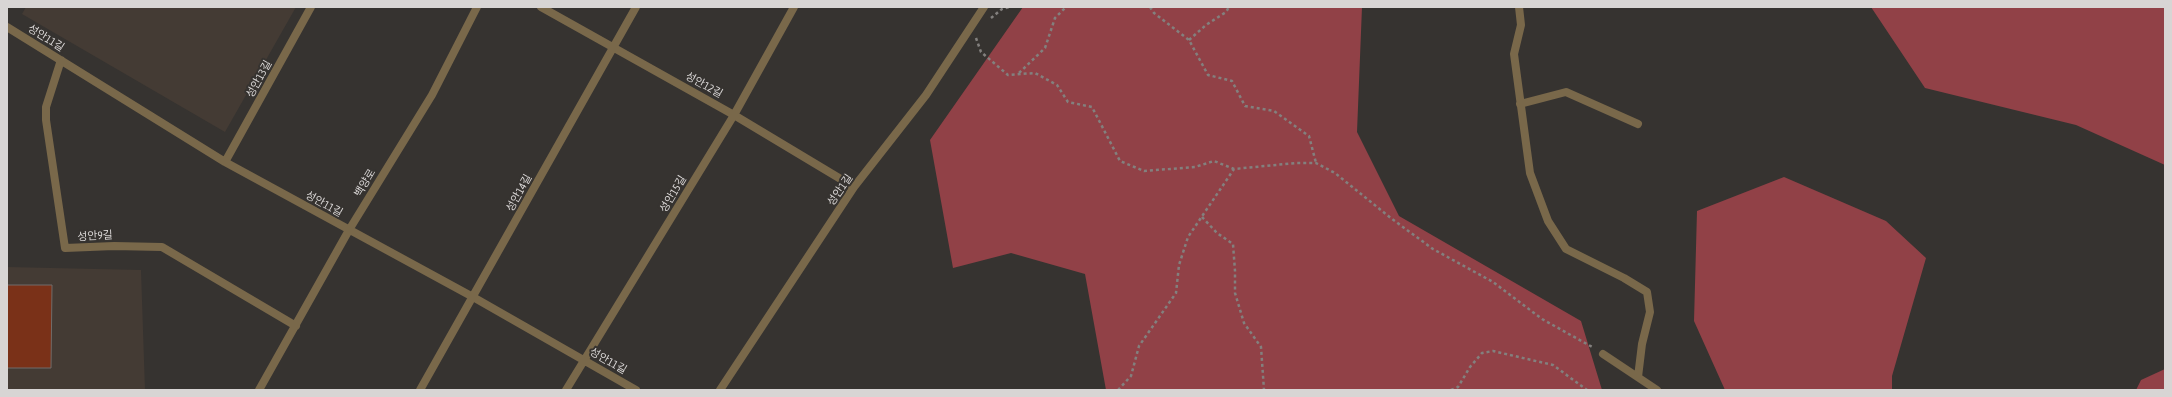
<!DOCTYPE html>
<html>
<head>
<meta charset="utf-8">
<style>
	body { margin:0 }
	#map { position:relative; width:2172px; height:397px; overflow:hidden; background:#363330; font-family:"Asap Condensed",sans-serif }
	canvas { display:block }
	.frame { position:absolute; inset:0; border:8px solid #d8d5d4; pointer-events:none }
</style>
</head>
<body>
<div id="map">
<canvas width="2172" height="397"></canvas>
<div class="frame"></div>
</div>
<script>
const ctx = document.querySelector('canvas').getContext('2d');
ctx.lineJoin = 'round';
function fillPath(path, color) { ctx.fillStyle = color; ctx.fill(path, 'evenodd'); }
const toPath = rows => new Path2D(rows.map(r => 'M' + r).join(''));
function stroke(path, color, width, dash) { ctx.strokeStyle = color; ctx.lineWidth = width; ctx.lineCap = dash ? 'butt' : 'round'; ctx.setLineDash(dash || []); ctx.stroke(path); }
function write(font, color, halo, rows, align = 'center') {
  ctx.font = font + ' "Asap Condensed","Noto Sans KR",sans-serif'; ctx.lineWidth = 4; ctx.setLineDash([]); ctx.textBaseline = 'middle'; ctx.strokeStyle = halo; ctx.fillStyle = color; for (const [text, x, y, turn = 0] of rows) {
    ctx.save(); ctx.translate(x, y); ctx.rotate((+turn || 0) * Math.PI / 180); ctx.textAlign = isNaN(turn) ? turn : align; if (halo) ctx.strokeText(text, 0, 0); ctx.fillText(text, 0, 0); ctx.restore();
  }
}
fillPath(toPath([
	[26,7,296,7,225,132,22,14],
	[7,267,141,270,145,390,7,390]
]), '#443b34');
fillPath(toPath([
	[1023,7,1362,7,1357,132,1399,216,1581,321,1602,390,1106,390,1085,274,1011,253,953,268,930,140],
	[1871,7,2165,7,2165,165,2076,125,1925,88],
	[1784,177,1886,221,1926,258,1892,376,1892,390,1725,390,1694,321,1697,211],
	[2165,369,2165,390,2136,390,2141,380]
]), '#914147');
const building = toPath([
	[7,285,52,285,51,368,7,368,7,285]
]);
fillPath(building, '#7a3118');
stroke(building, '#716c6a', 1);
stroke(toPath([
	[1150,7,1154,13,1189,40,1208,75,1232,81,1245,106,1274,111,1309,136,1316,163],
	[991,18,1002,9,1010,7],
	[976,38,981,52,1008,75,1035,73,1057,85,1068,102,1092,107,1120,161,1144,171,1195,167,1214,161,1234,169],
	[1189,40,1206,25,1226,12,1229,7],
	[1019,73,1045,48,1055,18,1066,7],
	[1202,217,1217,233,1233,244,1235,271,1235,293,1244,323,1261,347,1264,390],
	[1118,390,1131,376,1139,346,1176,293,1179,265,1188,237,1234,169,1296,163,1316,163,1335,173,1392,219,1433,249,1493,282,1542,319,1594,348],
	[1451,390,1458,387,1470,367,1482,353,1493,351,1553,365,1587,390]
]), '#83807e', 2.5, [3, 3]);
stroke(toPath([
	[1519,7,1521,25,1514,54,1530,173,1548,221,1566,249,1624,278,1647,292,1650,312,1642,344,1638,377],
	[1520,104,1566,92,1638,124],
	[1603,354,1657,390]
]), '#79684a', 8);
stroke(toPath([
	[541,7,734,115,854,187],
	[7,27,225,162,473,297,636,390],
	[61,60,46,107,46,120,65,248,114,246,162,247,296,326],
	[225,162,311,7],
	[259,390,349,230,432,95,477,7],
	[420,390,636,7],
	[566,390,734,115,794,7],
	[720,390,854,187,926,95,984,7]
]), '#79684a', 8);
write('11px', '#d8d5d4', '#363330', [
	["성안11길",46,38,32],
	["성안13길",259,79,-61],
	["성안12길",704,85,29],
	["백양로",365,183,-59],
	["성안1길",840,190,-55],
	["성안14길",519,193,-61],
	["성안15길",673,194,-59],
	["성안11길",324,204,29],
	["성안9길",95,236,-3],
	["성안11길",608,361,30]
]);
</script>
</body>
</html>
